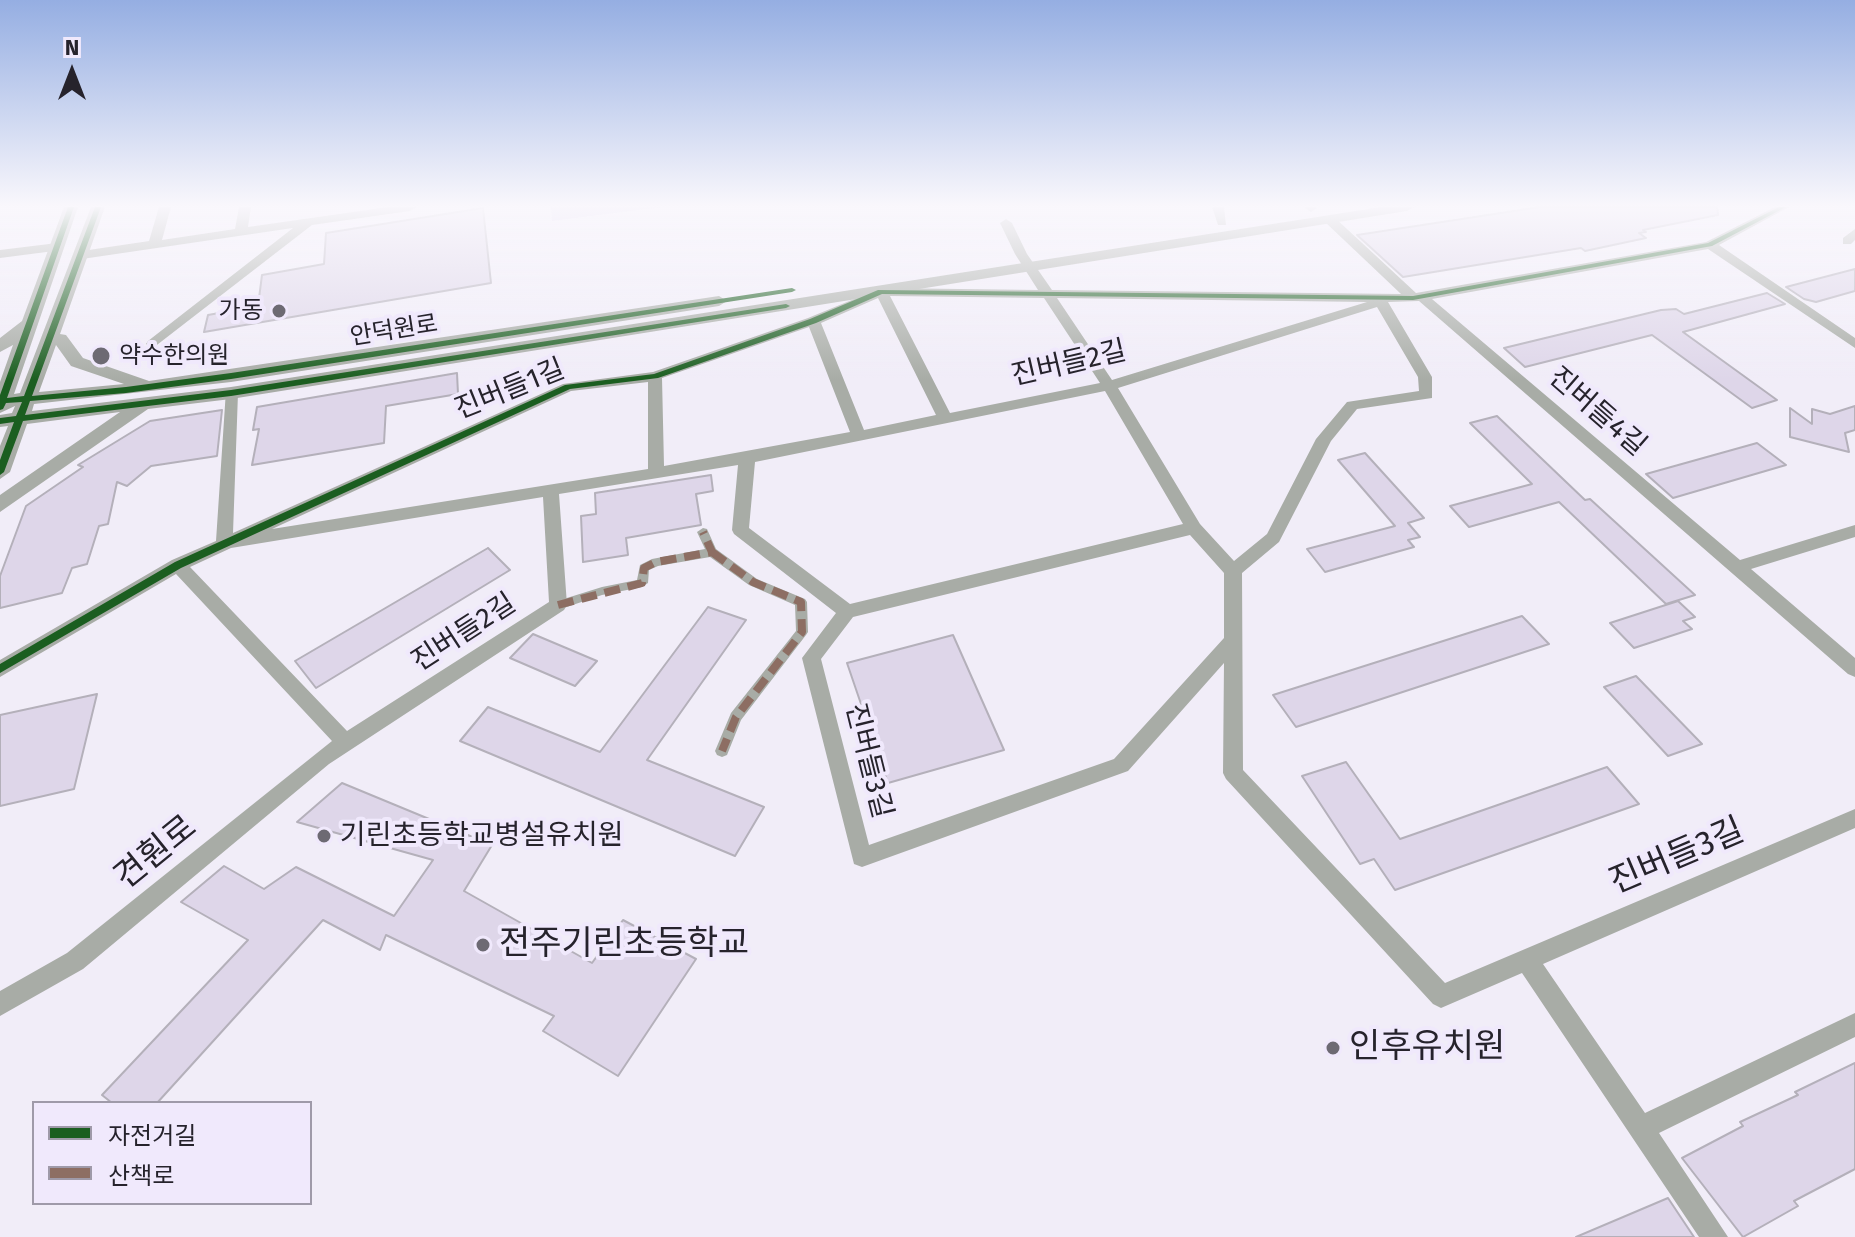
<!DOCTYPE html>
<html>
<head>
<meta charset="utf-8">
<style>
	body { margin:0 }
	#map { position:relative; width:1855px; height:1237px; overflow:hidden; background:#f1edf8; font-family:"Fira Sans","Noto Sans KR",sans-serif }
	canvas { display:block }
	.legend { position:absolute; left:32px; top:1101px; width:280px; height:104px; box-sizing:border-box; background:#f0e9fc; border:2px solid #9f9aa9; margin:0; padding:10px 14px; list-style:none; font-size:24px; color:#26232c }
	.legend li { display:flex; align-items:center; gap:16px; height:40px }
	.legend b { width:40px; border:2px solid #9f9aa9 }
	.north { position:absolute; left:32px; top:32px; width:80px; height:80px; -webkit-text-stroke:6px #f0e9fc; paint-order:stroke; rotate:0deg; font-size:22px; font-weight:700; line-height:32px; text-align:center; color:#26232c }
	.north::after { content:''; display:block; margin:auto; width:28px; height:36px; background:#26232c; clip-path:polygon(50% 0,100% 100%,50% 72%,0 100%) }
</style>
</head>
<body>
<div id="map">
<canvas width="1855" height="1237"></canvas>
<ul class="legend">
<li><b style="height:10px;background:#1b5e20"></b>자전거길</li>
<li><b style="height:10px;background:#8d6e63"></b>산책로</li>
</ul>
<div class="north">N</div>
</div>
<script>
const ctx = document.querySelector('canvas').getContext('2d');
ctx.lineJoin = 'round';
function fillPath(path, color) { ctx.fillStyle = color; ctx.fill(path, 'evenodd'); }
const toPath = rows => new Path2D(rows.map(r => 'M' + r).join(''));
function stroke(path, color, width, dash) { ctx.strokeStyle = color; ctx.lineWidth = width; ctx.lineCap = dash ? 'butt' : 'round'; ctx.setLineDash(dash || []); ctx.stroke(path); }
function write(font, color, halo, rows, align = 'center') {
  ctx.font = font + ' "Fira Sans","Noto Sans KR",sans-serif'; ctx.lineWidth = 8; ctx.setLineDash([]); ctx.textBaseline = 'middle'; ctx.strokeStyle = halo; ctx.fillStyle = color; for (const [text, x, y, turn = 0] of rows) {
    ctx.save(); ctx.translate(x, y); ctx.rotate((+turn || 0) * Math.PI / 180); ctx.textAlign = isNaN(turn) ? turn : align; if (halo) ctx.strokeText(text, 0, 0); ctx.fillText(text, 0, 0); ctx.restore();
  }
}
fillPath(toPath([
	[551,207,662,207,552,221]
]), '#dbcff0');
const building = toPath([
	[1540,207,1717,207,1718,215,1643,230,1646,232,1639,233,1646,238,1585,251,1581,248,1403,277,1357,235,1540,207],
	[483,208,491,283,204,332,208,315,258,306,262,275,324,264,326,233,483,208],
	[1855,269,1855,291,1816,302,1804,299,1786,287,1855,269],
	[1767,293,1785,304,1683,332,1777,400,1752,408,1652,335,1525,367,1504,348,1661,310,1676,309,1684,314,1767,293],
	[457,373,458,394,386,406,384,443,252,465,259,429,253,430,257,407,457,373],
	[1855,406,1855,430,1845,433,1849,452,1790,437,1790,408,1812,424,1812,409,1830,414,1855,406],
	[222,410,217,456,151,466,127,486,117,482,108,524,99,526,87,564,72,568,62,593,0,608,0,576,26,506,83,467,78,465,150,421,222,410],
	[1497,416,1585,500,1590,499,1695,595,1666,604,1559,502,1469,527,1450,506,1532,484,1470,423,1497,416],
	[1757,443,1786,465,1673,498,1646,474,1757,443],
	[1365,453,1424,518,1408,523,1420,537,1408,540,1414,547,1325,572,1307,549,1395,526,1338,460,1365,453],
	[711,475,713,491,696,494,701,525,626,538,628,555,583,562,581,516,596,514,595,493,711,475],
	[488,548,510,570,316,688,295,661,488,548],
	[1678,601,1695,617,1683,621,1692,629,1634,648,1610,623,1678,601],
	[708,607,746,620,647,760,764,807,735,856,460,741,488,707,600,752,708,607],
	[1522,616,1549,644,1296,727,1273,695,1522,616],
	[533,634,597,661,575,686,510,658,533,634],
	[953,635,1004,750,888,783,847,663,953,635],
	[1636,676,1702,744,1668,756,1604,687,1636,676],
	[97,694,74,789,0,806,0,715,97,694],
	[1346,762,1400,839,1607,767,1639,804,1395,890,1374,859,1360,864,1302,776,1346,762],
	[342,783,492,845,464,891,592,963,623,920,696,959,618,1076,543,1031,554,1016,386,935,380,950,323,920,157,1103,112,1103,102,1095,248,940,181,902,224,866,264,889,296,867,394,916,433,860,297,822,342,783],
	[1855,1063,1855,1169,1794,1201,1798,1206,1743,1237,1682,1158,1743,1126,1740,1122,1798,1095,1795,1092,1855,1063],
	[1668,1198,1694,1237,1576,1237,1668,1198]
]);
fillPath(building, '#ded6e9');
stroke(building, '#b4b0ba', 2);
fillPath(toPath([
	[703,528,707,529,716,549,757,579,805,599,807,602,808,632,806,635,741,720,727,755,722,757,717,755,715,751,731,713,796,631,795,605,749,585,710,557,658,566,649,570,648,583,642,587,602,595,558,610,552,605,554,602,602,587,637,580,640,565,652,559,705,549,697,532,703,528]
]), '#a8aca6');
fillPath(toPath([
	[159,207,171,207,162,240,235,229,239,207,251,207,248,227,388,207,416,207,410,211,312,225,153,348,146,344,148,341,293,228,82,259,76,255,82,251,149,241,159,207],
	[1212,207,1224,207,1226,225,1218,225,1212,207],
	[1304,207,1316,207,1317,208,1311,212,1304,207],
	[1775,207,1789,207,1719,245,1855,338,1855,348,1708,249,1432,299,1740,560,1855,525,1855,537,1751,569,1855,658,1855,677,1848,674,1419,301,1388,302,1432,377,1432,398,1357,409,1331,441,1279,542,1242,573,1243,770,1445,983,1855,809,1855,828,1543,964,1645,1113,1855,1013,1855,1037,1659,1133,1728,1237,1699,1237,1522,973,1441,1008,1433,1004,1226,779,1223,773,1224,663,1128,771,862,867,854,864,802,658,836,613,734,534,732,530,738,465,559,494,567,605,564,610,329,764,83,969,0,1016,0,991,67,953,332,741,176,574,0,677,0,660,172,560,216,541,226,390,236,390,238,393,233,533,563,384,653,372,808,318,881,288,1038,290,1015,254,1000,223,1006,219,1012,223,1027,254,1052,290,1401,294,1325,222,1325,216,1333,216,1416,293,1706,242,1775,207],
	[890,296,1044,298,1100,383,950,413,890,296],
	[878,298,936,415,864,430,821,323,878,298],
	[1057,298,1367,302,1112,380,1057,298],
	[1377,307,1418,377,1419,391,1347,402,1316,439,1267,534,1234,561,1200,524,1118,388,1377,307],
	[809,327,850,432,664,466,662,378,809,327],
	[648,382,648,469,272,529,571,391,648,382],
	[1105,391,1183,524,850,604,749,528,755,462,1105,391],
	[543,497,549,602,347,731,190,567,231,548,543,497],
	[1190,535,1224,573,1224,638,1114,759,869,845,821,659,853,617,1190,535],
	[1855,229,1855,240,1851,244,1843,244,1843,238,1855,229],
	[57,243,62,244,62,250,0,258,0,250,57,243]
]), '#a8aca6');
fillPath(toPath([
	[64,207,78,207,14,394,20,393,91,207,105,207,60,334,66,335,83,358,149,381,719,296,727,301,719,306,231,382,34,404,32,411,231,387,1381,207,1414,207,1407,211,231,399,148,409,0,512,0,495,120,412,27,424,10,472,0,479,0,446,8,426,0,427,0,415,12,413,15,406,0,413,0,382,13,345,0,352,0,338,22,321,64,207],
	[56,345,71,366,124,384,39,392,56,345]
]), '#a8aca6');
stroke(toPath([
	[712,552,753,582,801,602,802,632,736,717,722,751],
	[558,605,642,583,644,568,656,562,712,552,703,532]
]), '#8d6e63', 8, [16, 8]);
fillPath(toPath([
	[68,207,74,207,7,398,24,396,95,207,101,207,32,396,126,387,231,373,792,288,796,290,792,292,231,379,126,393,30,401,25,415,231,390,786,304,790,306,786,308,231,396,23,421,4,472,0,475,0,460,14,422,0,424,0,418,16,416,22,402,6,403,3,409,0,410,0,395,68,207],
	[1779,207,1786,207,1712,246,1413,300,882,294,816,323,658,378,570,389,181,568,0,673,0,664,175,562,565,385,654,374,810,319,878,290,1413,296,1708,243,1779,207]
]), '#1b5e20');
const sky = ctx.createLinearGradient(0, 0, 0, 380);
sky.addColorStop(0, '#95aee2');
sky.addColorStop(0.54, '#f9f7fc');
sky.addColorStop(1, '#f9f7fc00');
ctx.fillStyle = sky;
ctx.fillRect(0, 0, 1855, 380);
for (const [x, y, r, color] of [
	[279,311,8,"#6d6a73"],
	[101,356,10,"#6d6a73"],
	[324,836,8,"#6d6a73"],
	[483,945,8,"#6d6a73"],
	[1333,1048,8,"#6d6a73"]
]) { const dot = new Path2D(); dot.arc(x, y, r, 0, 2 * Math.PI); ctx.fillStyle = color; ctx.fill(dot); stroke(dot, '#f0e9fc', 3); }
write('24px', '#26232c', '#f0e9fc', [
	["가동",263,311],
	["약수한의원",119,356,"left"]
], 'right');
write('24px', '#26232c', '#f0e9fc', [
	["안덕원로",394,331,-9]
]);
write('28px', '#26232c', '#f0e9fc', [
	["진버들2길",1069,364,-13],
	["진버들1길",510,390,-22],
	["진버들4길",1597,412,41],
	["진버들2길",464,633,-33],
	["진버들3길",868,761,76]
]);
write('28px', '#26232c', '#f0e9fc', [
	["기린초등학교병설유치원",340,836]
], 'left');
write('34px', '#26232c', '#f0e9fc', [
	["견훤로",156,853,-39],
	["진버들3길",1677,857,-23]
]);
write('34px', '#26232c', '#f0e9fc', [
	["전주기린초등학교",499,945],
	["인후유치원",1349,1048]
], 'left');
</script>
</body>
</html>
